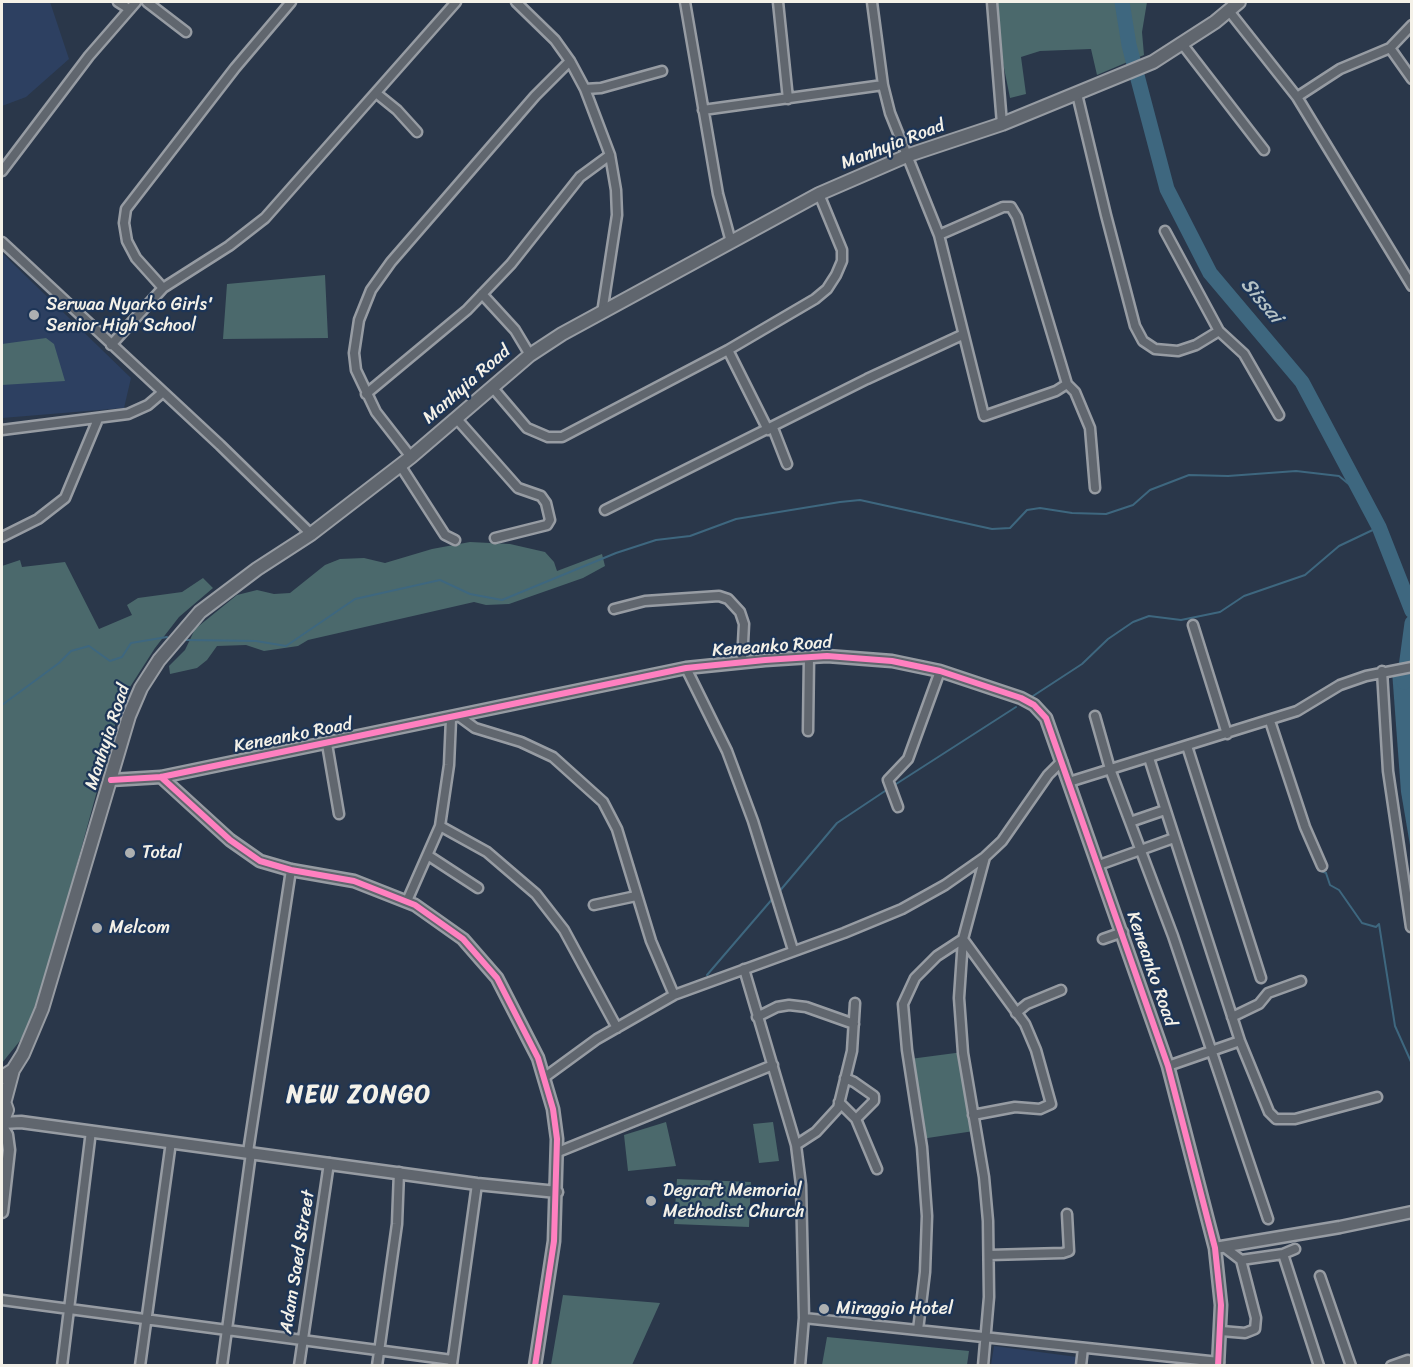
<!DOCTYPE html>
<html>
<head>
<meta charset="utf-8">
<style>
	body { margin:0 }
	#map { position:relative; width:1413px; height:1367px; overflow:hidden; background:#2a374a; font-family:Sriracha,sans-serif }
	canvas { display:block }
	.frame { position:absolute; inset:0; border:3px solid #f4f1e8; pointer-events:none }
</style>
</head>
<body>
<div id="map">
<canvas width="1413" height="1367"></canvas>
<div class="frame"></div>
</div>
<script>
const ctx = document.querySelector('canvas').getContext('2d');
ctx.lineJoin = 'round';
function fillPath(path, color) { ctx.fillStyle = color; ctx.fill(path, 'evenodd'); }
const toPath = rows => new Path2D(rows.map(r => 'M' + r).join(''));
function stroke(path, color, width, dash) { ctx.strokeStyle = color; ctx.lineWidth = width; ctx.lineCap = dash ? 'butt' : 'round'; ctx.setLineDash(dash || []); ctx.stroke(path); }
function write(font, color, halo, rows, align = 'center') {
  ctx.font = font + ' Sriracha,sans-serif'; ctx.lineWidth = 4.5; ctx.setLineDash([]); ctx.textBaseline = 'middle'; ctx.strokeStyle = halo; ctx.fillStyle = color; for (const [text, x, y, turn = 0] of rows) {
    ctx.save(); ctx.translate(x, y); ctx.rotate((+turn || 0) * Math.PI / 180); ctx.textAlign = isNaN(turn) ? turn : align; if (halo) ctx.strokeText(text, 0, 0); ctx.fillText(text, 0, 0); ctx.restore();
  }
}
fillPath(toPath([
	[2,2,50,2,69,59,26,97,2,106],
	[2,253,131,378,124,408,2,418],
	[994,1346,1077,1357,1076,1365,991,1365]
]), '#2d4061');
fillPath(toPath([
	[998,2,1147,2,1142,32,1144,55,1097,75,1091,49,1040,51,1021,57,1026,94,1010,98,1001,53],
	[325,275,328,338,223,339,227,284],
	[46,338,54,344,65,381,2,385,2,344],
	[470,542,510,544,545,552,554,562,557,571,602,554,605,566,583,578,509,604,486,605,474,602,308,640,298,646,264,651,246,645,217,646,207,660,197,668,170,674,169,666,185,650,195,629,237,595,257,590,274,594,290,593,325,565,340,559,364,558,385,563,432,549],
	[20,560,22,567,65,562,99,629,132,615,127,605,138,598,182,592,203,578,213,588,179,617,155,648,130,687,117,718,43,988,23,1037,2,1063,2,566],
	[963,1052,974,1131,921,1139,910,1059],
	[666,1122,676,1166,628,1171,624,1135],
	[773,1122,779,1161,759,1163,753,1124],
	[677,1179,751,1182,749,1227,674,1224],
	[563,1295,660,1303,632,1365,551,1365],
	[827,1337,969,1351,967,1365,822,1365]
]), '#4b696c');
fillPath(toPath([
	[1410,670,1412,696,1411,851,1401,792,1392,671]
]), '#3e677f');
stroke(toPath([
	[186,640,256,641,286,646,355,599,440,580,470,594,502,600,616,553,656,540,690,536,736,519,840,502,860,500,992,529,1010,528,1027,510,1040,508,1072,513,1106,514,1133,505,1150,490,1189,475,1228,476,1296,471,1339,476,1362,495],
	[1033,696,1082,664,1108,639,1133,622,1149,616,1181,620,1220,612,1244,596,1305,575,1339,546,1379,527],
	[2,705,59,663,71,651,89,646,110,661,122,657,131,643,167,637],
	[893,786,1016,707],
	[1319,870,1326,873,1330,885,1339,890,1362,923,1376,927,1379,924,1395,1026,1412,1064],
	[778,893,837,823,888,789],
	[707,975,774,897]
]), '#3e677f', 2);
stroke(toPath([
	[1122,2,1129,45,1167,189,1210,273,1302,382,1379,527,1412,611],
	[1404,682,1412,623]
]), '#3e677f', 15);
const minor = toPath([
	[118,2,129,9],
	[147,2,186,32],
	[516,2,555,40,570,61,585,89,610,155,616,190,617,215,602,313],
	[685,2,718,194,731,242],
	[778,2,788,99],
	[872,2,883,85,890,113,939,235,984,416,1056,391,1067,384,1017,217,1011,207,1003,207,939,235],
	[992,2,1002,124],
	[1229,11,1297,97,1412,286],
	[1183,45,1264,150],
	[1390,48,1412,79],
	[585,89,601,88,662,71],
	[376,93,397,110,417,132],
	[1077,94,1106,215,1135,326,1143,341,1155,349,1178,351,1196,345,1219,331,1244,354,1279,415],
	[1297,97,1340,69,1390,48,1412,25],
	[703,110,883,85],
	[2,171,89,56,136,2],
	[1165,231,1219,331],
	[2,242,220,445,311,534],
	[163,288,136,258,127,241,124,223,126,209,235,68,291,2],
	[482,294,515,330,530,355],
	[111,345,163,288,229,246,265,218,456,2],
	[728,350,768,430],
	[1067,384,1075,392,1090,428,1095,488],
	[492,387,527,428,548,437,562,437,728,350,815,299,827,289,836,275,842,261,842,250,819,194],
	[366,394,467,310,511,264,580,177,610,155],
	[456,418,518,488,541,496,546,503,550,520,547,525,495,538],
	[773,428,787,464],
	[2,430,128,414,148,405,162,393],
	[411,457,376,412,356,370,354,353,359,320,371,290,391,262,535,96,570,61],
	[400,465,445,535,455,540],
	[605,510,867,379,962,335],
	[2,537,38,519,65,498,98,419],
	[614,609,645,601,719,596,728,599,740,612,744,624,742,662],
	[1193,625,1227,734],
	[686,668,727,751,753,821,793,950],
	[1382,671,1388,771,1411,927],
	[1095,716,1110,769,1173,936,1268,1219],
	[460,717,475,728,521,742,553,757,603,802,617,829,651,941,674,995],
	[1270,721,1305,827,1322,866],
	[808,731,809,657],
	[327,744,339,814],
	[1187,746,1261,978],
	[1149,758,1240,1041,1269,1112,1276,1119,1295,1119,1377,1097],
	[1069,782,1297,711,1340,685,1366,676,1412,667],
	[898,807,888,780,908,759,940,671],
	[1130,822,1165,810],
	[440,826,487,852,536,894,564,930,617,1028],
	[429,856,478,888],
	[1099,865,1174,838],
	[407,901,440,826,449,765,451,719],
	[594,905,636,896],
	[1103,939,1123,932],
	[744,969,796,1145,801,1185,804,1318,800,1366],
	[1016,1013,1027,1004,1061,990],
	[757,1017,777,1007,789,1005,806,1007,854,1024],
	[1232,1017,1259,1004,1268,993,1301,981],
	[1168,1066,1240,1041],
	[545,1077,597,1039,674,995,844,933,902,909,945,885,985,857,1002,841,1048,775,1062,761],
	[845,1078,854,1082,874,1096,874,1101,856,1119],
	[839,1102,856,1119,877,1169],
	[796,1145,816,1132,838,1108,852,1051,855,1003],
	[248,1152,291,870],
	[558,1152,773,1065],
	[1224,1247,1241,1260],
	[1283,1254,1319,1366],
	[989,1255,1063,1253,1069,1251,1067,1214],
	[1320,1276,1351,1366],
	[2,1300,452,1360],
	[804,1318,1219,1362],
	[918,1330,925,1272,927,1216,922,1147,907,1050,903,1004,915,978,937,956,963,939,1025,1024,1036,1050,1051,1104,1040,1109,1015,1107,973,1115],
	[1221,1331,1245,1333,1255,1329,1256,1318,1241,1260,1283,1254,1295,1249],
	[452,1364,477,1184],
	[62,1366,91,1131],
	[140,1366,171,1142],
	[222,1366,251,1153],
	[299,1366,329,1163],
	[377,1366,397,1224,399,1172],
	[983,1366,989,1297,988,1221,984,1177,963,1053,959,998,963,939,985,857],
	[1081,1366,1083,1348],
	[1391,1366,1408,1360]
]);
const tertiary = toPath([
	[161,777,230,840,260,861,291,870,354,881,415,905,463,939,497,978,538,1058,553,1109,557,1139,554,1241,535,1366],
	[111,780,161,777,686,668,765,660,827,656,892,661,940,671,1021,698,1034,705,1046,718,1168,1066,1215,1248,1221,1305,1218,1366],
	[2,1123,21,1122,477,1184,557,1192],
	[2,1127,7,1135,9,1150,2,1212],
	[1215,1248,1340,1227,1412,1212]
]);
const secondary = toPath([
	[2,1077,13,1070,23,1054,42,1009,129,716,141,688,159,660,200,612,257,569,311,534,411,457,530,355,562,334,819,194,909,155,1002,124,1153,62,1215,22,1239,2],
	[5,1100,13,1070],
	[2,1123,7,1110,2,1096]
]);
stroke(minor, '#979ca3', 13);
stroke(tertiary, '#979ca3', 15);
stroke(secondary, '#979ca3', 16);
stroke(minor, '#60666e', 8);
stroke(tertiary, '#60666e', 10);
stroke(secondary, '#60666e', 12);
stroke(toPath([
	[161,777,230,840,260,861,291,870,354,881,415,905,463,939,497,978,538,1058,553,1109,557,1139,554,1241,535,1366],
	[111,780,161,777,686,668,765,660,827,656,892,661,940,671,1021,698,1034,705,1046,718,1168,1066,1215,1248,1221,1305,1218,1366]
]), '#ff80c0', 6);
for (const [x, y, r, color] of [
	[34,315,6,"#adb0b1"],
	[130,853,6,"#adb0b1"],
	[97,928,6,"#adb0b1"],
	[651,1201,6,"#adb0b1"],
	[824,1309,6,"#adb0b1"]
]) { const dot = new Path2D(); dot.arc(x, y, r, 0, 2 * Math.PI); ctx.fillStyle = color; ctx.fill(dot); stroke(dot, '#1d3557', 2); }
write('18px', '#f4f1e8', '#1d3557', [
	["Manhyia Road",893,145,-21],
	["Manhyia Road",467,385,-41],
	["Keneanko Road",772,647,-4],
	["Keneanko Road",293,736,-11],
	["Manhyia Road",108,737,-72],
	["Keneanko Road",1151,969,71],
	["Adam Saed Street",298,1262,-81]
]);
write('18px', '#f4f1e8', '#1d3557', [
	["Serwaa Nyarko Girls'",46,305],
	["Senior High School",46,326],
	["Total",142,853],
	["Melcom",109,928],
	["Degraft Memorial",663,1191],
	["Methodist Church",663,1212],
	["Miraggio Hotel",836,1309]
], 'left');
write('italic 20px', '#b5c2c5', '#1d3557', [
	["Sissai",1261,301,50]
]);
ctx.letterSpacing = '1.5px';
write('bold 24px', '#f4f1e8', '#1d3557', [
	["NEW ZONGO",359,1096]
]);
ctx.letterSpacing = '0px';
</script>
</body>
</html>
